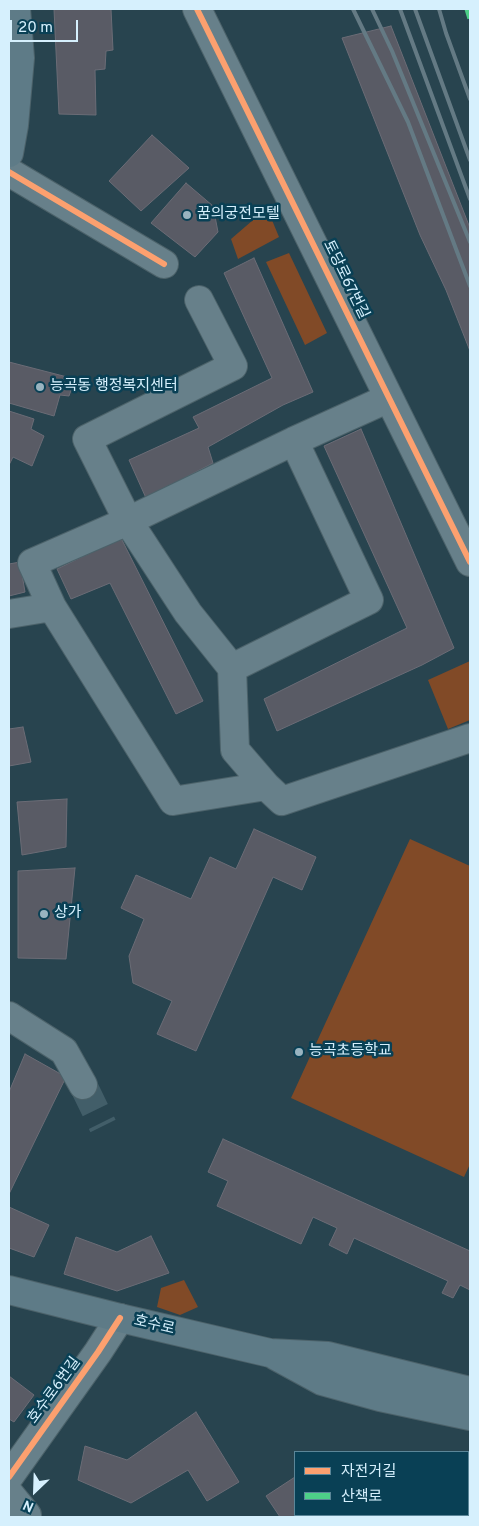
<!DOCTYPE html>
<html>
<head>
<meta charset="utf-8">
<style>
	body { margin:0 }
	#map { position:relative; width:479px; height:1526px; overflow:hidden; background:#28444f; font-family:Overpass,"Noto Sans KR",sans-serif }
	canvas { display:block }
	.frame { position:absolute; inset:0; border:10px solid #d6f0fd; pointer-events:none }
	.legend { position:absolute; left:294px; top:1451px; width:175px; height:65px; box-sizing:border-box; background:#094055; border:1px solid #5b8698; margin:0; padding:6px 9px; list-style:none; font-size:15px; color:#d6f0fd }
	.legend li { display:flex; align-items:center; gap:10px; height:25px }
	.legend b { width:25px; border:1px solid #5b8698 }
	.north { position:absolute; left:10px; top:1466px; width:50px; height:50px; -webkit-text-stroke:4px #094055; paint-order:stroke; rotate:204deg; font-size:14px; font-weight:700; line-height:20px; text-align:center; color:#d6f0fd }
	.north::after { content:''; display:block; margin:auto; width:18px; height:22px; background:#d6f0fd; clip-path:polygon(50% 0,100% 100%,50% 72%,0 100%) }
	.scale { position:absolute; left:10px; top:20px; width:68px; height:22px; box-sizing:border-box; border:2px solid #d6f0fd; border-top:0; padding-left:6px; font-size:15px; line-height:18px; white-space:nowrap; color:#d6f0fd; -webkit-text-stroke:4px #094055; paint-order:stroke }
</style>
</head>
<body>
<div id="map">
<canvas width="479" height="1526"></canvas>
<div class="frame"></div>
<ul class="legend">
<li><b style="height:6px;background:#fca06f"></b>자전거길</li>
<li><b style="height:6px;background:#4dcf88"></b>산책로</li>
</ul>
<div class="north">N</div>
<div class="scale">20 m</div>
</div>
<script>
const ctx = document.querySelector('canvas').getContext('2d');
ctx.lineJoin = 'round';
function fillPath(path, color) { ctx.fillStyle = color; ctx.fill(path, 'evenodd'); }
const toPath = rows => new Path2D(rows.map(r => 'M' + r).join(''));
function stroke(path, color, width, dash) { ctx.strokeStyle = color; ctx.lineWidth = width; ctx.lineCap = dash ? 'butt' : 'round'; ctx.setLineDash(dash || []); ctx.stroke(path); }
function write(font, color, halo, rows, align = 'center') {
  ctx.font = font + ' Overpass,"Noto Sans KR",sans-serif'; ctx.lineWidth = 5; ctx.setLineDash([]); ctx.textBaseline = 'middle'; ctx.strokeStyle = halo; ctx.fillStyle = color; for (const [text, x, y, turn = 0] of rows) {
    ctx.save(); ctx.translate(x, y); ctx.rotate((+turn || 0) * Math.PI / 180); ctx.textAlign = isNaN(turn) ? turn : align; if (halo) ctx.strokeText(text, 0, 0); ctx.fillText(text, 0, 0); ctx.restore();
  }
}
fillPath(toPath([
	[267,208,279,237,238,259,231,239],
	[289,253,327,333,305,345,266,262],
	[470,661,470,720,448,729,428,680],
	[410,839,470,866,470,1164,464,1177,291,1098],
	[184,1280,198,1307,180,1315,157,1307,161,1288]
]), '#814a27');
const building = toPath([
	[54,9,111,9,113,50,106,51,105,69,95,70,96,115,59,114,54,9],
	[391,26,470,228,470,351,446,290,420,235,342,38,391,26],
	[152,135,189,168,141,211,109,181,152,135],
	[186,183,213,206,218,232,195,257,151,223,186,183],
	[254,258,313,392,283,405,208,447,213,463,146,498,129,460,199,428,193,417,272,378,224,273,254,258],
	[9,362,75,379,69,396,60,395,54,416,9,403,9,362],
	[9,411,34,419,31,429,44,436,32,466,13,457,9,465,9,411],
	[361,429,454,648,422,665,277,731,264,699,407,628,324,446,361,429],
	[121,538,203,701,176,714,110,583,71,599,57,569,121,538],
	[20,562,25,592,9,596,9,564,20,562],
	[23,727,31,762,9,766,9,729,23,727],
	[67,799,66,847,22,855,17,802,67,799],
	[254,829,316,857,302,890,273,877,196,1051,157,1034,172,1001,133,983,129,956,144,919,121,908,136,875,191,899,210,857,236,869,254,829],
	[75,868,66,959,18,958,18,871,75,868],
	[25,1054,66,1077,9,1194,9,1092,25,1054],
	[223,1139,470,1251,470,1290,460,1285,453,1298,442,1293,448,1281,354,1238,347,1254,329,1245,337,1228,313,1217,301,1244,217,1206,228,1181,208,1172,223,1139],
	[9,1207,49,1225,34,1257,9,1248,9,1207],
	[151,1236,169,1273,117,1291,64,1274,76,1237,117,1252,151,1236],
	[9,1376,34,1395,14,1422,9,1419,9,1376],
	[196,1412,239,1482,207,1501,188,1470,131,1503,78,1480,85,1446,127,1460,196,1412],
	[295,1477,295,1515,311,1515,306,1517,280,1517,266,1496,295,1477],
	[468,1495,470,1499,470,1517,388,1517,387,1515,468,1515,468,1495],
	[313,1515,351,1515,353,1517,314,1517,313,1515]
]);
fillPath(building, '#595b65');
stroke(building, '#6b6c76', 1);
stroke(toPath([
	[83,1085,103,1126]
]), '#425e69', 28, [28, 14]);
const minor = toPath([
	[197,9,470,562],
	[9,172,164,264],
	[199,300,233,366,87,439,128,521,188,613,232,668,235,750,266,786,282,801,470,738],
	[52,607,173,801,266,786],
	[9,614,52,607,32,563,128,521,294,441,389,398],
	[232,668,369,600,294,441],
	[9,1016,64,1051,83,1085],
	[9,1477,98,1352,120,1318],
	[9,1493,27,1515]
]);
const major = toPath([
	[9,153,14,125,20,58,16,9],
	[9,1290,120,1318,270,1353,328,1356,470,1391],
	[276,1356,322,1381,380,1397,470,1416]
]);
stroke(minor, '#4c626a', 30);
stroke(major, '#4c626a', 30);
stroke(minor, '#67808a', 28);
stroke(major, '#5e7b87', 28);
stroke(toPath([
	[353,9,408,122,470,286],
	[372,9,392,51,470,242],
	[400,9,470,199],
	[415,9,470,160],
	[439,9,446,33,470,99]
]), '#647a84', 4);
stroke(toPath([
	[467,9,470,19]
]), '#4dcf88', 5, [10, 5]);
stroke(toPath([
	[197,9,470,562],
	[9,172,164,264],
	[9,1477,98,1352,120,1318]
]), '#fca06f', 6);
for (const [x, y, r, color] of [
	[187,215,5,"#99b4c0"],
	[40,387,5,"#99b4c0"],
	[44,914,5,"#99b4c0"],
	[299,1052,5,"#99b4c0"]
]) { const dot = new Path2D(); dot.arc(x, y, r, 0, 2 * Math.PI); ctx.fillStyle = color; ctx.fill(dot); stroke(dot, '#094055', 2); }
write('15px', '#d6f0fd', '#094055', [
	["꿈의궁전모텔",197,215],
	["능곡동 행정복지센터",50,387],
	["상가",54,914],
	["능곡초등학교",309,1052]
], 'left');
write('15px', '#d6f0fd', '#094055', [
	["토당로67번길",345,280,64],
	["호수로",154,1326,13],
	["호수로6번길",55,1391,-54]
]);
</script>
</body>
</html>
